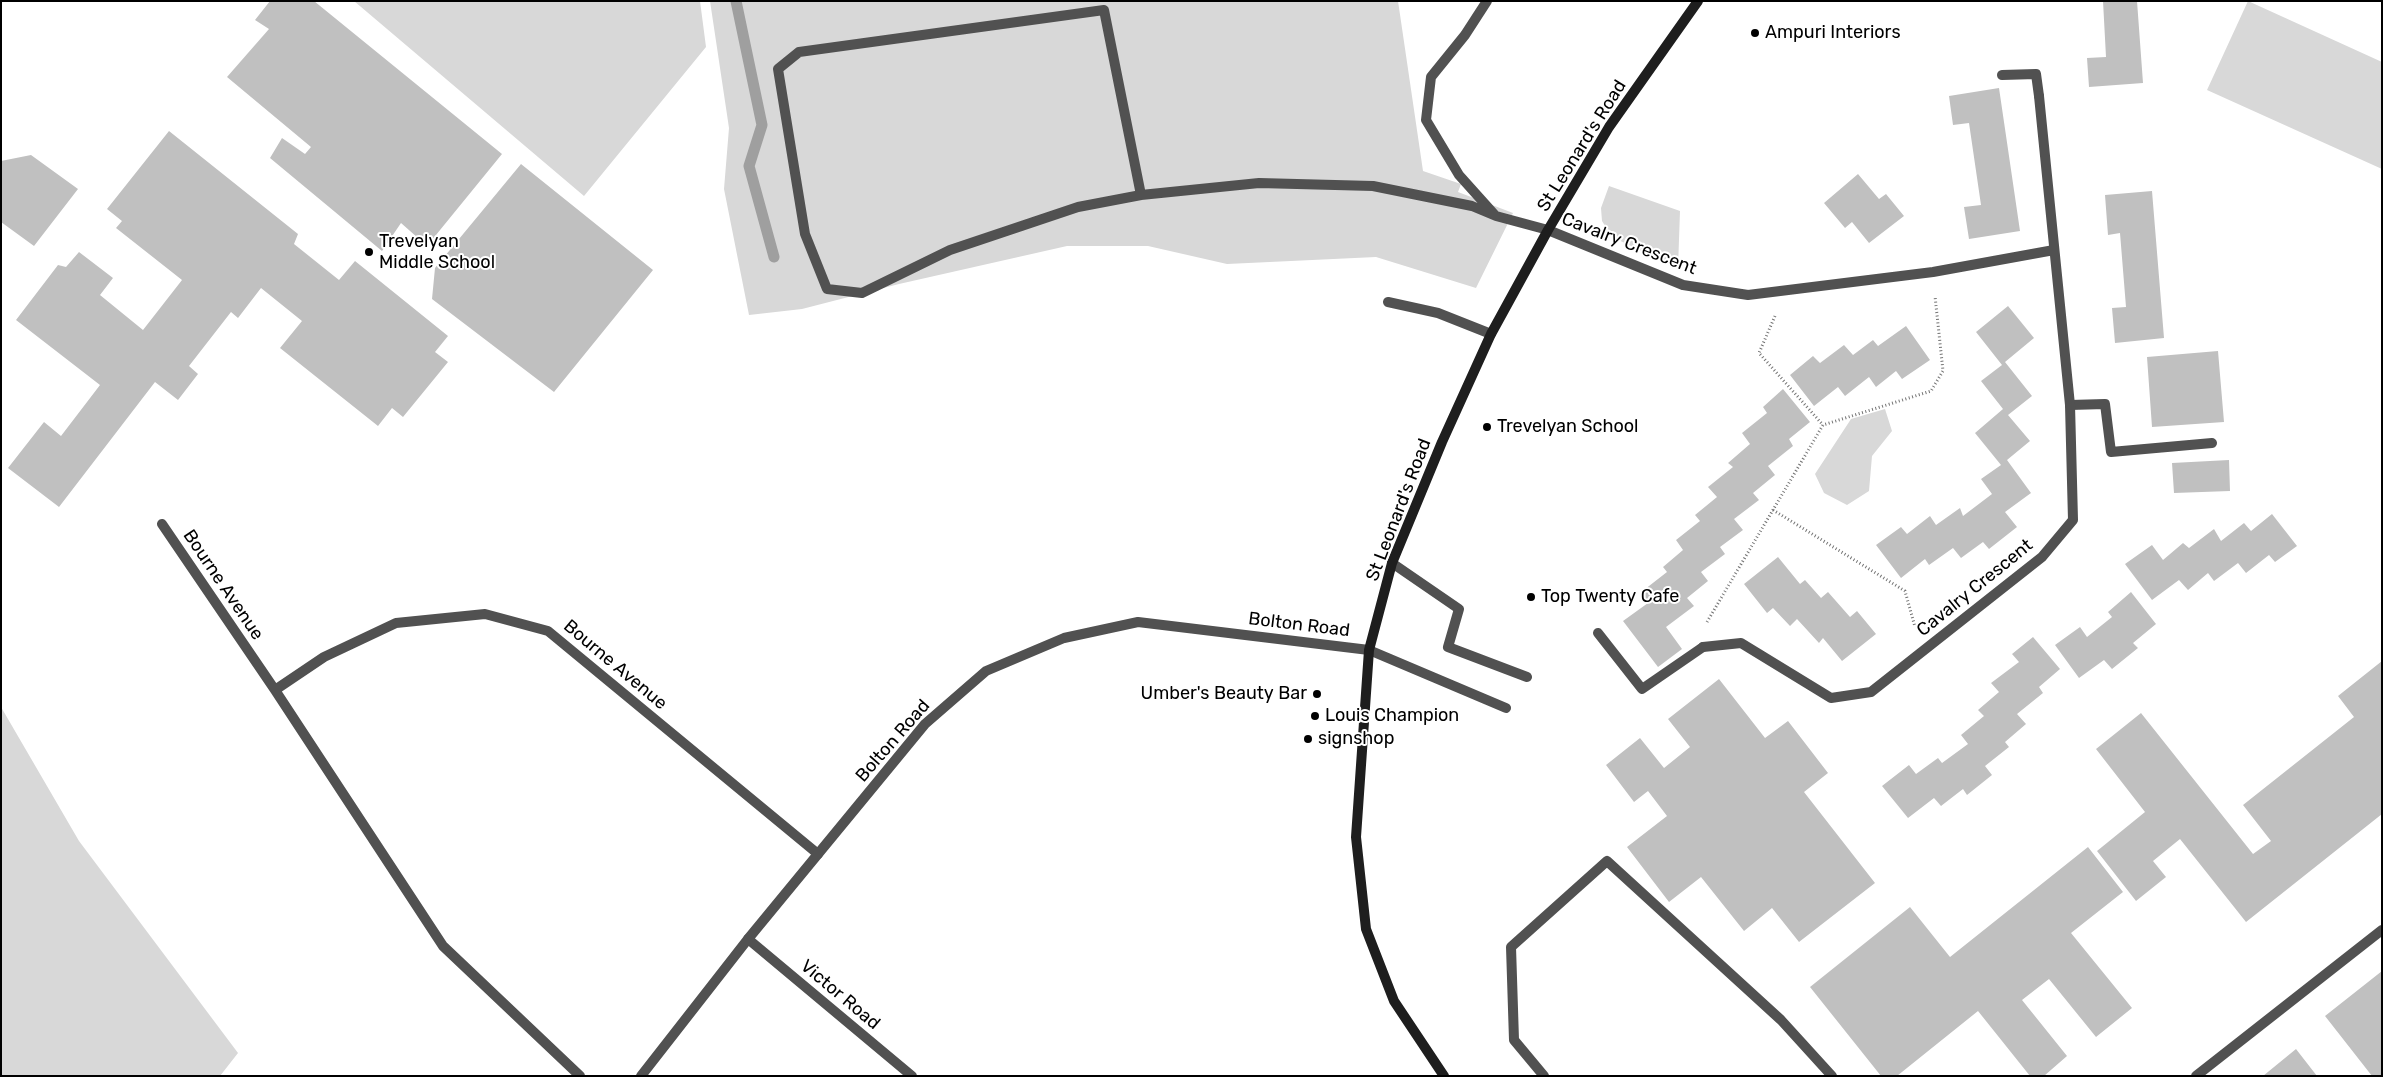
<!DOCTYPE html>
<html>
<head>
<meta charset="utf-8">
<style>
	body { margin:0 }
	#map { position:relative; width:2383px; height:1077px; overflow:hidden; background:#fff; font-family:Rubik,sans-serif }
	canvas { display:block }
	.frame { position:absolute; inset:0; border:2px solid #000; pointer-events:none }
</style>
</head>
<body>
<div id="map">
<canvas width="2383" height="1077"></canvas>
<div class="frame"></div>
</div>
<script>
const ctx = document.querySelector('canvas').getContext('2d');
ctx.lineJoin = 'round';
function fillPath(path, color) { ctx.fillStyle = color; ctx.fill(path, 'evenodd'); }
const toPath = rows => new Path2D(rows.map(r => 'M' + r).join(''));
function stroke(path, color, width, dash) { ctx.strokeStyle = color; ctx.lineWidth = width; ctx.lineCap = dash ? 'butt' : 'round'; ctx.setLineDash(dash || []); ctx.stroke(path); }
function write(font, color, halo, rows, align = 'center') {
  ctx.font = font + ' Rubik,sans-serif'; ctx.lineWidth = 4; ctx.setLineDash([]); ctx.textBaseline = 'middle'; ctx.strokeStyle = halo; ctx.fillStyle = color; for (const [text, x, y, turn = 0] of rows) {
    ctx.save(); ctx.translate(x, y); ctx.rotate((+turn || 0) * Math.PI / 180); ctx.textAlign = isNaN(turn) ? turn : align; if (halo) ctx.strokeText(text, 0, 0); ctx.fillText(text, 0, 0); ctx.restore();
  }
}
fillPath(toPath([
	[354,1,700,1,706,47,584,196],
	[710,1,1398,1,1423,171,1461,184,1458,192,1513,213,1476,288,1376,257,1227,264,1148,246,1067,246,899,284,802,309,749,315,724,189,729,128],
	[2248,1,2382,62,2382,169,2207,90],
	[1609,186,1680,211,1678,268,1612,237,1602,221,1601,208],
	[1885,409,1892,431,1872,456,1869,491,1847,505,1824,493,1815,474,1851,419],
	[1,707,79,841,238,1053,220,1076,1,1076]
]), '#d8d8d8');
stroke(toPath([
	[736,1,762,125,749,166,774,257]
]), '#9f9f9f', 11);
fillPath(toPath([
	[270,1,314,1,502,154,427,246,401,223,382,251,270,158,282,138,305,154,311,147,227,77,269,29,255,20],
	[2103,1,2137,1,2143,83,2089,87,2087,58,2106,57],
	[1999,88,2020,231,1969,239,1964,207,1981,205,1969,123,1953,125,1949,96],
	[169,131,298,234,294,244,339,280,355,261,448,336,435,352,448,362,403,417,392,408,378,426,280,348,302,321,261,288,238,318,231,312,189,366,198,374,178,400,155,382,59,507,8,468,44,422,61,436,100,385,16,320,58,265,66,267,79,252,113,278,100,295,143,330,182,280,116,228,122,221,107,209],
	[31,155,78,189,34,246,1,222,1,161],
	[521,164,653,270,554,392,432,299,435,268],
	[1858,174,1879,199,1886,194,1904,216,1869,243,1852,222,1845,228,1824,203],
	[2152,191,2164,338,2115,343,2112,308,2126,307,2120,233,2108,235,2105,195],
	[2008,306,2034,338,2005,362,2032,396,2008,415,2030,441,2007,460,2031,493,2005,512,2017,527,1989,549,1983,542,1961,558,1953,548,1929,565,1925,559,1901,578,1876,545,1901,527,1907,534,1930,516,1936,525,1960,508,1963,516,1992,494,1981,479,2001,465,1975,433,2003,409,1981,381,2002,365,1976,332],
	[1906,326,1930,360,1902,379,1896,371,1876,387,1869,377,1845,396,1838,387,1814,406,1790,375,1813,356,1820,363,1844,345,1853,355,1873,340,1878,346],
	[2218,351,2224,422,2152,427,2147,357],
	[1783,389,1810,422,1789,439,1793,446,1768,466,1775,475,1753,493,1759,500,1734,519,1743,530,1720,547,1725,554,1701,572,1708,581,1687,598,1694,606,1666,627,1682,649,1658,667,1623,621,1648,603,1640,593,1667,572,1663,567,1683,550,1676,540,1700,521,1695,515,1717,497,1708,487,1733,467,1728,463,1750,444,1742,433,1767,413,1763,407],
	[2229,460,2230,491,2174,493,2172,463],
	[2272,514,2297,546,2275,562,2269,555,2246,573,2238,563,2214,581,2208,573,2188,590,2179,580,2152,600,2125,564,2152,545,2163,560,2183,543,2189,548,2214,529,2221,541,2244,523,2251,531],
	[1778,557,1800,584,1805,580,1821,598,1828,592,1850,617,1857,611,1876,634,1842,661,1823,638,1819,643,1797,619,1790,626,1773,608,1767,613,1744,584],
	[2131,592,2156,624,2133,643,2138,648,2112,669,2104,660,2079,678,2055,645,2080,627,2087,637,2112,617,2108,612],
	[2033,637,2060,669,2039,687,2043,693,2017,714,2026,724,2005,742,2009,747,1985,766,1992,775,1967,795,1963,789,1941,806,1934,798,1908,818,1882,786,1909,765,1916,774,1938,758,1942,763,1968,744,1961,735,1984,716,1978,710,1999,692,1991,683,2019,662,2012,654],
	[2382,661,2382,814,2246,922,2180,839,2153,861,2166,877,2136,901,2097,851,2145,812,2096,749,2141,713,2253,854,2271,841,2243,805,2354,717,2338,696],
	[1719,679,1765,738,1788,721,1828,773,1804,792,1875,883,1799,942,1772,908,1744,931,1701,877,1669,902,1627,847,1667,816,1648,791,1634,802,1606,765,1640,738,1664,768,1690,747,1668,719],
	[2088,847,2123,892,2071,933,2132,1008,2096,1037,2049,979,2022,1000,2067,1056,2044,1076,2030,1076,1978,1011,1897,1076,1881,1076,1810,987,1910,907,1950,957],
	[2382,971,2382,1076,2372,1076,2325,1016],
	[2296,1049,2317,1076,2263,1076]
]), '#c0c0c0');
stroke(toPath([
	[1775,316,1759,353,1823,425],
	[1773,510,1905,591,1915,627],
	[1707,622,1823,425,1931,391,1943,371,1935,296]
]), '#737373', 3, [1, 2.5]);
stroke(toPath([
	[1487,1,1465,35,1431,77,1426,120,1459,175,1494,214],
	[2002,75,2036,74,2039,96],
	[1141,195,1104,10,799,52,778,69,805,234,827,289,862,293,950,250,1078,207,1141,195,1259,183,1373,186,1472,206,1496,216,1548,230],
	[1388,302,1438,313,1491,334],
	[2070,405,2105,404,2111,452,2212,443],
	[1392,563,1459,609,1448,647,1527,677],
	[1598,633,1642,689,1703,647],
	[1369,650,1506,708],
	[1544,1076,1514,1040,1511,947,1607,861,1781,1020,1832,1076],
	[2196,1076,2382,930]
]), '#515151', 10);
stroke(toPath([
	[1548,230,1683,285,1748,295,1933,272,2054,250],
	[162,524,275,690,443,946,580,1076],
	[1703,647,1741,643,1831,698,1871,692,2042,557,2073,520,2070,405,2039,96],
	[275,690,324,657,396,623,485,614,548,631,818,854],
	[748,939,912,1076]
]), '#515151', 10);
stroke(toPath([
	[641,1076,748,939,925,724,986,671,1064,638,1138,622,1369,650]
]), '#515151', 10);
stroke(toPath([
	[1444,1076,1394,1001,1366,929,1356,837,1369,650,1392,563,1442,442,1491,334,1548,230,1609,127,1698,1]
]), '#1e1e1e', 10);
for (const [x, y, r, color] of [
	[1755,33,5,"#000"],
	[369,252,5,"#000"],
	[1487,427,5,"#000"],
	[1531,597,5,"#000"],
	[1317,694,5,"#000"],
	[1315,716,5,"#000"],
	[1308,739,5,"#000"]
]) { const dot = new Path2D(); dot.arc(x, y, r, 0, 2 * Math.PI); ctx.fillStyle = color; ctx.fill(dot); stroke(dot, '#fff', 2); }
write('18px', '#000', '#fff', [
	["Ampuri Interiors",1765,33],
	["Trevelyan",379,242],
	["Middle School",379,263],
	["Trevelyan School",1497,427],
	["Top Twenty Cafe",1541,597],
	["Umber's Beauty Bar",1307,694,"right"],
	["Louis Champion",1325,716],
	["signshop",1318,739]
], 'left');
write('18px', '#000', '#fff', [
	["St Leonard's Road",1582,146,-58],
	["Cavalry Crescent",1629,244,21],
	["St Leonard's Road",1399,510,-69],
	["Bourne Avenue",223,585,56],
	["Cavalry Crescent",1975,588,-39],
	["Bolton Road",1299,625,7],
	["Bourne Avenue",615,665,40],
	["Bolton Road",893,741,-49],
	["Victor Road",840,995,40]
]);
</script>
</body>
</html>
